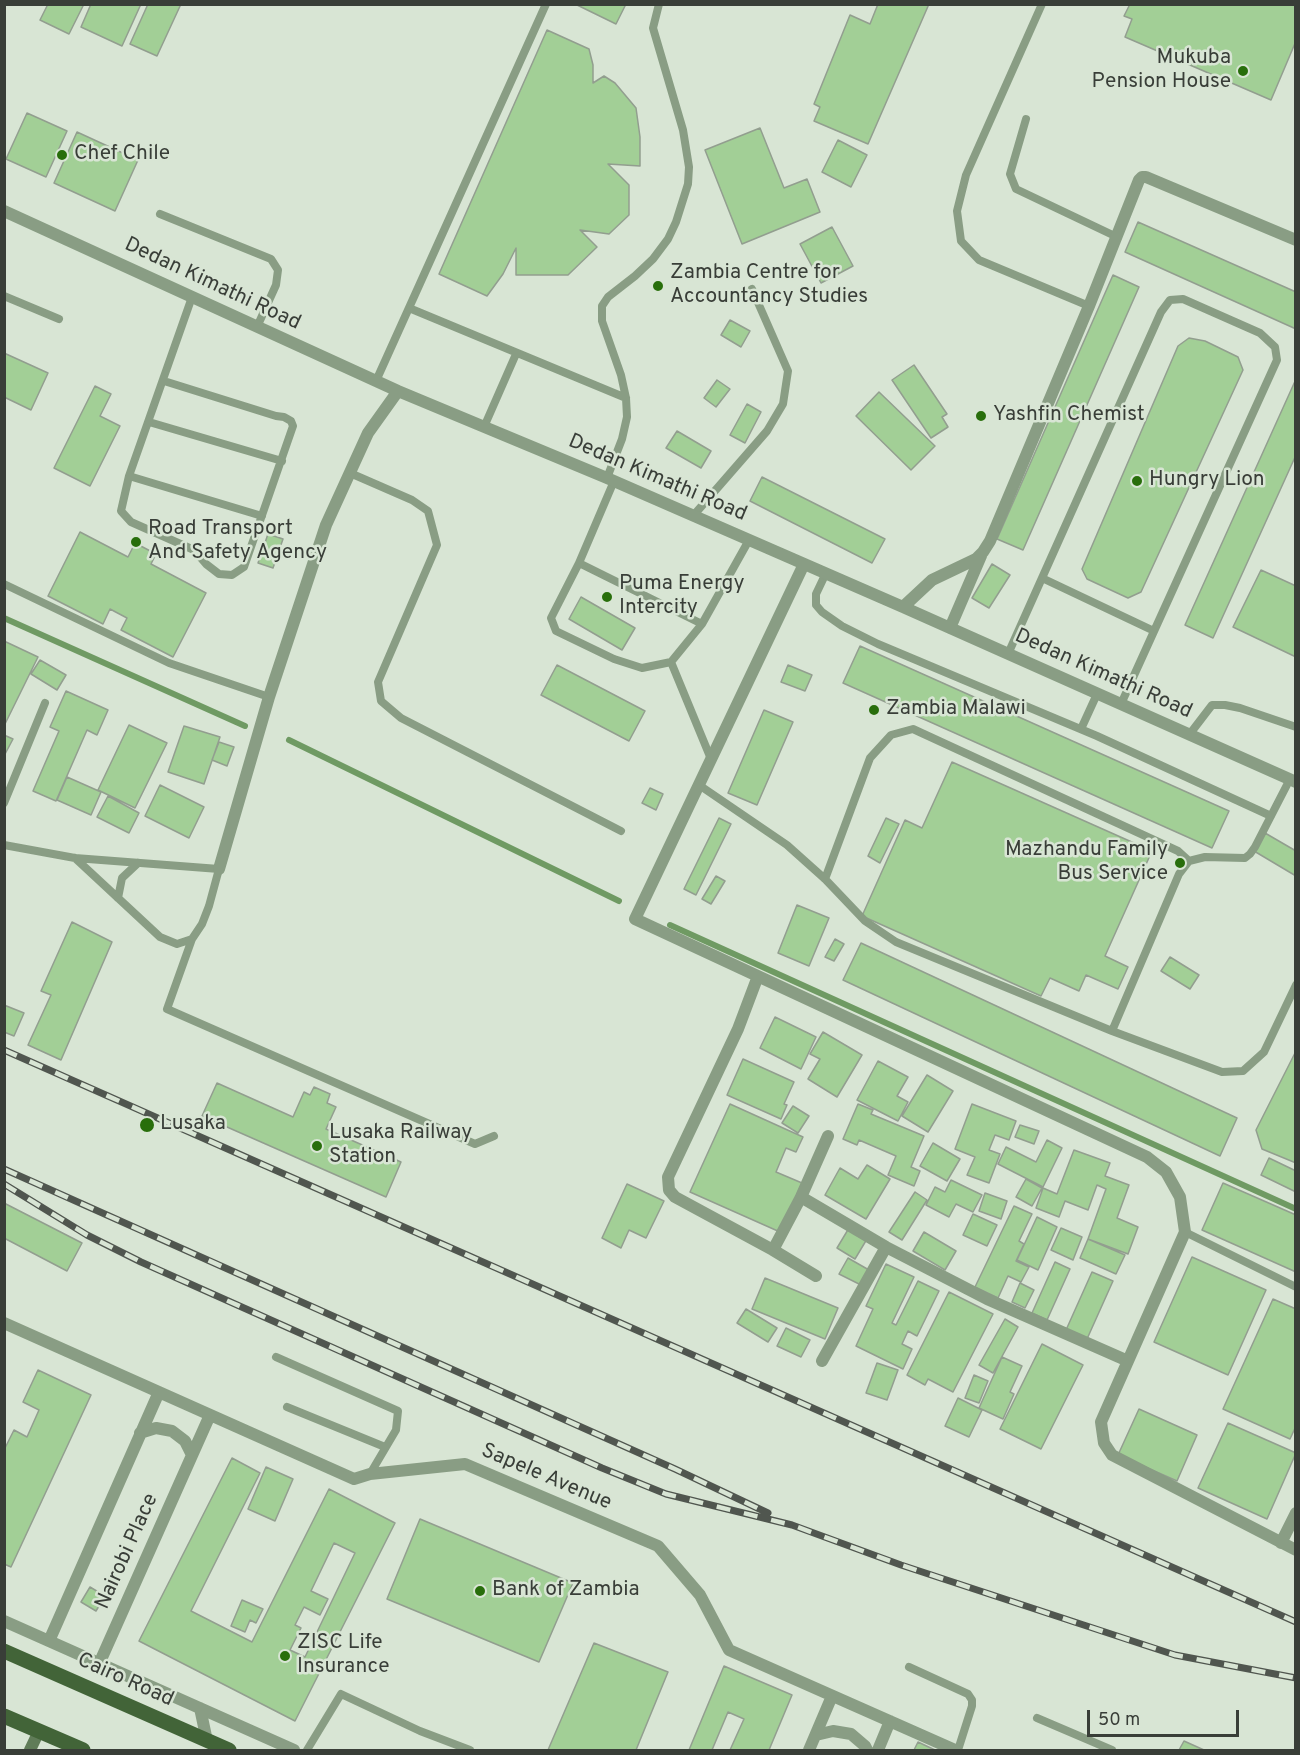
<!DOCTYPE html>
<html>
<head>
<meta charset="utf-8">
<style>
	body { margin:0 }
	#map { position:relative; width:1300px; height:1755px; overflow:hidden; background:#d8e5d4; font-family:Overpass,sans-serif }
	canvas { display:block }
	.frame { position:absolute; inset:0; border:6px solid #393e38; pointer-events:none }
	.scale { position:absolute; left:1087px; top:1710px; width:152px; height:27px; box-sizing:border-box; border:3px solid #393e38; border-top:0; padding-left:8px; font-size:18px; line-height:21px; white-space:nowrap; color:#393e38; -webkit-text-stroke:4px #d8e5d4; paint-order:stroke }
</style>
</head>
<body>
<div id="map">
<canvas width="1300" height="1755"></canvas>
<div class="frame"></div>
<div class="scale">50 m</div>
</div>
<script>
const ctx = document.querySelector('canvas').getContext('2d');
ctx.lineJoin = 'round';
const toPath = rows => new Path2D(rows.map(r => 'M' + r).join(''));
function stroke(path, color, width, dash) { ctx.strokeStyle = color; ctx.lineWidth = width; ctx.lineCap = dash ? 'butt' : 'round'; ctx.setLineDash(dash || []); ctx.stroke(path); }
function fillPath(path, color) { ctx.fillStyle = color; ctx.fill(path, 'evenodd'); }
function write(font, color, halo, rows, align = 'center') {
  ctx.font = font + ' Overpass,sans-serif'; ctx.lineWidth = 5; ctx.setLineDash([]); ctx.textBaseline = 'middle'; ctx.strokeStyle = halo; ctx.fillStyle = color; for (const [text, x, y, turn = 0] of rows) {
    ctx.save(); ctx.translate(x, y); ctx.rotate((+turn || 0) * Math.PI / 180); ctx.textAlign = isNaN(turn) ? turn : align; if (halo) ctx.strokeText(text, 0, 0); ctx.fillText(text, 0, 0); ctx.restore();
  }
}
stroke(toPath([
	[4,618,245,726],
	[289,740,619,901],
	[670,925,1296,1209]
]), '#6f9a63', 6);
const building = toPath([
	[48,4,84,4,69,34,40,20,48,4],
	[91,4,141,4,122,46,81,27,91,4],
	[148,4,181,4,157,56,130,44,148,4],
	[575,4,626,4,616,24,575,4],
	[878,4,929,4,868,144,814,121,820,107,814,104,850,15,870,24,878,4],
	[1130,4,1296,4,1296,41,1271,100,1125,37,1132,19,1124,16,1130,4],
	[547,30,589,49,593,65,593,83,604,76,615,83,636,108,640,137,640,166,608,164,629,185,629,215,609,234,580,230,597,247,568,275,516,275,516,248,503,274,487,296,439,274,547,30],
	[27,113,67,131,46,177,6,159,27,113],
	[760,128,784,188,807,179,820,212,742,244,705,150,760,128],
	[77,132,138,160,115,211,54,183,77,132],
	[838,140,867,155,851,187,822,172,838,140],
	[1138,222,1296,292,1296,329,1125,252,1138,222],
	[832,227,853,266,821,283,800,244,832,227],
	[1113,275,1139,287,1023,550,997,539,1113,275],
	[730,320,750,331,741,347,721,335,730,320],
	[1189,338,1205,341,1238,357,1243,370,1141,592,1128,598,1087,579,1082,569,1178,346,1189,338],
	[4,353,48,373,31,410,4,397,4,353],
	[914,365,947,414,942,417,948,427,931,438,892,380,914,365],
	[1296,379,1296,455,1213,638,1185,625,1296,379],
	[717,380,730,389,716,407,704,398,717,380],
	[95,386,111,394,100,416,120,426,90,486,54,468,95,386],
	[879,392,935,446,911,470,856,416,879,392],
	[747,404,761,412,745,443,730,435,747,404],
	[677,431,711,451,701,468,666,448,677,431],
	[762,477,885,539,872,563,750,501,762,477],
	[80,532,128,557,135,543,156,554,151,564,206,593,173,657,121,630,127,618,110,609,103,624,48,596,80,532],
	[268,534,283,539,273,568,258,563,268,534],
	[992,564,1010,575,989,608,972,598,992,564],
	[1261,570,1296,586,1296,657,1233,627,1261,570],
	[581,597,635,628,622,650,569,619,581,597],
	[4,641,38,657,4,726,4,641],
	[860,646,1229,811,1212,848,843,683,860,646],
	[40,660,66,675,57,690,31,674,40,660],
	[557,665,645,711,629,741,541,695,557,665],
	[788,665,812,675,805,691,781,682,788,665],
	[66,691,108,710,97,735,87,730,56,801,33,791,59,731,50,727,66,691],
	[764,710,793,722,757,805,728,793,764,710],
	[129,725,167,743,135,808,98,790,129,725],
	[184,726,220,737,204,784,168,772,184,726],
	[4,735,13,739,4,756,4,735],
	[219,742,234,747,227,766,212,760,219,742],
	[952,762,1152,851,1105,956,1128,967,1118,989,1086,975,1079,991,1050,978,1041,996,862,916,905,820,922,828,952,762],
	[67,777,101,792,91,815,57,800,67,777],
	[160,785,204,807,189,838,145,816,160,785],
	[650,788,663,794,656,810,642,803,650,788],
	[108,796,139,813,129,833,97,817,108,796],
	[719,818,731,824,696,895,684,889,719,818],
	[886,818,899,824,880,863,868,856,886,818],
	[1265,833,1296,851,1296,876,1254,851,1265,833],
	[716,876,725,881,711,904,702,899,716,876],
	[797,905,829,918,809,966,778,953,797,905],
	[72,922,112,942,61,1060,28,1045,51,995,41,991,72,922],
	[835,939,844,944,834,961,825,957,835,939],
	[861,943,1237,1118,1220,1156,843,980,861,943],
	[1170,957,1199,975,1190,989,1161,971,1170,957],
	[4,1005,24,1013,14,1036,4,1032,4,1005],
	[775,1017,816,1037,801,1069,760,1048,775,1017],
	[823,1032,862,1055,837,1097,808,1079,820,1059,810,1054,823,1032],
	[1296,1051,1296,1163,1262,1149,1256,1130,1296,1051],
	[743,1059,794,1082,784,1104,787,1105,781,1119,727,1095,743,1059],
	[878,1061,908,1077,897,1096,908,1102,898,1121,857,1100,878,1061],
	[927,1075,953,1091,928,1132,902,1116,927,1075],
	[217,1083,293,1117,304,1092,310,1095,314,1087,330,1094,327,1103,336,1107,326,1129,401,1162,386,1197,202,1116,217,1083],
	[730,1104,803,1137,796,1152,786,1148,776,1172,802,1183,780,1232,690,1192,730,1104],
	[858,1104,873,1110,871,1114,924,1136,911,1167,920,1171,914,1186,888,1175,896,1156,859,1140,857,1145,843,1139,858,1104],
	[972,1104,1016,1121,1009,1140,995,1135,989,1150,1000,1154,989,1183,967,1175,975,1157,955,1149,972,1104],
	[793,1106,809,1116,798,1133,782,1123,793,1106],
	[1020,1125,1039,1131,1034,1144,1015,1137,1020,1125],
	[1047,1140,1062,1148,1043,1187,998,1164,1006,1147,1036,1162,1047,1140],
	[933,1143,960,1159,947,1181,920,1166,933,1143],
	[1074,1150,1110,1163,1105,1176,1129,1185,1117,1218,1138,1227,1128,1254,1088,1239,1106,1189,1097,1185,1088,1210,1065,1201,1059,1217,1036,1208,1043,1188,1057,1194,1074,1150],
	[1269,1158,1296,1171,1296,1192,1261,1175,1269,1158],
	[867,1165,890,1179,866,1219,825,1195,840,1168,858,1179,867,1165],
	[1026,1179,1042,1188,1032,1206,1016,1197,1026,1179],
	[951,1180,982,1195,973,1212,956,1204,949,1217,926,1205,935,1187,945,1192,951,1180],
	[1223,1183,1296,1215,1296,1272,1202,1230,1223,1183],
	[627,1184,664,1201,646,1238,629,1230,621,1248,602,1238,627,1184],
	[915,1192,927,1200,902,1240,889,1232,915,1192],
	[985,1193,1007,1201,1001,1219,979,1211,985,1193],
	[4,1203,82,1243,67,1271,4,1238,4,1203],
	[1014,1206,1032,1214,1019,1241,1024,1244,1016,1261,1029,1267,1021,1282,1008,1276,998,1298,975,1287,1014,1206],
	[973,1214,997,1225,987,1246,963,1235,973,1214],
	[1037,1217,1057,1227,1038,1270,1017,1260,1037,1217],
	[849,1228,867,1239,855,1259,837,1248,849,1228],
	[1061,1228,1082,1237,1073,1260,1051,1250,1061,1228],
	[924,1232,956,1251,945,1270,913,1251,924,1232],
	[1088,1239,1125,1255,1116,1274,1080,1258,1088,1239],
	[1192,1257,1266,1290,1228,1375,1154,1342,1192,1257],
	[848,1258,869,1270,861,1285,839,1274,848,1258],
	[1055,1262,1070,1269,1047,1320,1032,1313,1055,1262],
	[886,1264,914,1277,892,1323,896,1325,918,1281,939,1291,917,1336,908,1331,902,1344,912,1349,903,1369,856,1346,873,1309,866,1306,886,1264],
	[1092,1272,1113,1281,1087,1339,1066,1330,1092,1272],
	[765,1278,838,1308,825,1339,752,1309,765,1278],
	[1020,1283,1034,1290,1025,1308,1012,1302,1020,1283],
	[949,1292,993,1314,953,1392,928,1379,925,1385,907,1375,949,1292],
	[1273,1299,1296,1309,1296,1426,1290,1439,1223,1409,1273,1299],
	[746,1309,777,1328,768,1342,737,1323,746,1309],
	[1005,1319,1018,1327,993,1373,979,1365,1005,1319],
	[786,1328,810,1340,801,1357,777,1346,786,1328],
	[1042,1344,1083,1365,1041,1449,1000,1429,1042,1344],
	[1002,1357,1022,1366,1010,1392,1014,1394,1003,1419,979,1408,1002,1357],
	[877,1363,898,1370,887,1400,866,1393,877,1363],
	[38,1370,91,1395,11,1567,4,1564,4,1450,14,1430,27,1437,39,1410,23,1402,38,1370],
	[974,1375,988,1381,979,1403,965,1398,974,1375],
	[958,1398,982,1410,969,1437,945,1426,958,1398],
	[1139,1409,1197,1435,1177,1481,1118,1455,1139,1409],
	[1228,1423,1296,1453,1267,1519,1198,1488,1228,1423],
	[232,1458,260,1473,191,1611,252,1642,329,1489,395,1523,295,1721,139,1641,232,1458],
	[334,1543,355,1553,305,1657,290,1650,301,1628,295,1625,304,1607,320,1615,328,1599,311,1591,334,1543],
	[266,1467,293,1479,275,1521,248,1509,266,1467],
	[420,1519,573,1583,539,1662,387,1599,420,1519],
	[90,1587,105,1596,96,1611,81,1602,90,1587],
	[242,1600,263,1609,256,1623,250,1620,245,1632,231,1626,242,1600],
	[594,1643,668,1672,636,1750,548,1750,594,1643],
	[724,1666,792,1695,769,1750,730,1750,744,1719,728,1712,712,1750,689,1750,724,1666],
	[1184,1741,1204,1750,1179,1750,1184,1741],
	[918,1742,935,1750,914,1750,918,1742]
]);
fillPath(building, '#a2cf96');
stroke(building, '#929e8f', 1.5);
stroke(toPath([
	[1042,4,966,175,957,211,961,241,979,260,1089,306],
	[1026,119,1010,174,1016,189,1117,237],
	[160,214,271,259,278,270,276,285,257,327],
	[4,296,59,319],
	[409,308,626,398],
	[164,381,276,416,284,417,291,421,293,426,244,567,232,575,219,574,206,564,194,550,131,522,121,511,129,476,192,297],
	[376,381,546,4],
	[149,422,282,461],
	[484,427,516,354],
	[350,473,412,500,428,511,437,545,378,682,381,701,401,718,621,831],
	[129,476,262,516],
	[607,478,622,439,627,417,626,398,621,375,602,321,602,306,608,297,635,276,653,259,668,239,676,222,688,184,689,167,683,130,653,28,659,4],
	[614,481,579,563,551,618,556,631,614,659,642,668,671,662,702,624,749,540],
	[693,516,767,431,783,404,788,371,752,289],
	[579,563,702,624],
	[826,573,816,594,816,605,822,612,842,626,878,644,1097,736,1271,816],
	[1042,578,1154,631],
	[4,584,169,663,269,697],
	[1008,654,1161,312,1170,300,1183,299,1260,333,1275,347,1277,360,1121,704],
	[671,662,711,759],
	[1081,729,1097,694],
	[1189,735,1212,705,1225,705,1240,708,1296,727],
	[699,785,787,845,825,879,865,921,896,942,1112,1031,1222,1072,1243,1071,1264,1052,1296,985],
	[4,803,45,703],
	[4,845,75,858,219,869,209,906,202,924,192,939,177,944,160,937,75,858],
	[825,879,870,758,891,735,913,729,1178,851,1189,861],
	[118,898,122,878,138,863],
	[192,939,167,1009,475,1144,494,1136],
	[1112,1031,1179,874,1189,861,1205,857,1245,858,1250,854,1255,847,1290,779],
	[1185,1232,1296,1287],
	[276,1357,398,1411,396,1430,370,1474],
	[287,1407,385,1447],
	[909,1667,968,1694,972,1700,972,1706,958,1750],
	[1037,1718,1112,1750],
	[307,1750,341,1694,420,1731,470,1750]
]), '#899d84', 8);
stroke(toPath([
	[4,211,398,391,607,478,903,607,1296,782],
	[804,564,635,919,1147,1157,1166,1172,1180,1197,1185,1232,1101,1422,1104,1443,1112,1455,1296,1550],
	[903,607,932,580,976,559,983,552,990,541,1089,306,1139,180,1142,177,1146,177,1296,240],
	[950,628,981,556],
	[219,869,269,697,326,525,368,433,398,391],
	[758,976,738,1029,668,1177,669,1190,675,1197,773,1250,801,1197,886,1247,987,1299,1128,1361],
	[801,1197,828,1136],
	[773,1250,816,1276],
	[4,1323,354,1479,370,1474,465,1464,658,1546,700,1595,729,1650,955,1750],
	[822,1361,886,1247],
	[140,1433,156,1428,172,1431,185,1441,192,1455],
	[1281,1543,1296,1513],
	[4,1621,294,1750],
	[49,1641,159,1392],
	[99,1664,210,1415],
	[200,1708,207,1741],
	[816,1735,833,1731,851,1734,865,1746,867,1750],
	[809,1750,832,1696],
	[878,1750,890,1721]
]), '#899d84', 12);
stroke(toPath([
	[30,1750,39,1731]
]), '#607c58', 12);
stroke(toPath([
	[4,1651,229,1750],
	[4,1716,83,1750]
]), '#426438', 15);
const rail = toPath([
	[4,1050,1296,1622],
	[4,1169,675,1469,768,1513],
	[4,1184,87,1235,141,1262,602,1468,666,1494,792,1525,901,1565,1175,1655,1296,1678]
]);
stroke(rail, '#50564f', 7);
stroke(rail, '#d8e5d4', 4.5, [14]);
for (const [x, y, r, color] of [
	[1243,71,6,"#286e0b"],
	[62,155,6,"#286e0b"],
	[658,286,6,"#286e0b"],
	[981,416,6,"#286e0b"],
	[1137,481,6,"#286e0b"],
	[136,542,6,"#286e0b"],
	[607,597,6,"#286e0b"],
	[874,710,6,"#286e0b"],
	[1180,863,6,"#286e0b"],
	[147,1125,8,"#286e0b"],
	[317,1146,6,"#286e0b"],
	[480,1591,6,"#286e0b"],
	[285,1656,6,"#286e0b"]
]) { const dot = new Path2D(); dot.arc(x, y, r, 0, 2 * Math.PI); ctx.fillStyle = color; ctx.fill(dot); stroke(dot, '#d8e5d4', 2); }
write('21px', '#393e38', '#d8e5d4', [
	["Mukuba",1231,59,"right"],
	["Pension House",1231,83,"right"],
	["Chef Chile",74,155],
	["Zambia Centre for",670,274],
	["Accountancy Studies",670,298],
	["Yashfin Chemist",993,416],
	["Hungry Lion",1149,481],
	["Road Transport",148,530],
	["And Safety Agency",148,554],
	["Puma Energy",619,585],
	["Intercity",619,609],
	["Zambia Malawi",886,710],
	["Mazhandu Family",1168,851,"right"],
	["Bus Service",1168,875,"right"],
	["Lusaka",160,1125],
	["Lusaka Railway",329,1134],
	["Station",329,1158],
	["Bank of Zambia",492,1591],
	["ZISC Life",297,1644],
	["Insurance",297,1668]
], 'left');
write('21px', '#393e38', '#d8e5d4', [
	["Dedan Kimathi Road",212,285,25],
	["Dedan Kimathi Road",657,479,23],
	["Dedan Kimathi Road",1103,675,24],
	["Sapele Avenue",546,1478,23],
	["Nairobi Place",128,1552,-66],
	["Cairo Road",125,1681,24]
]);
</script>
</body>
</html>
